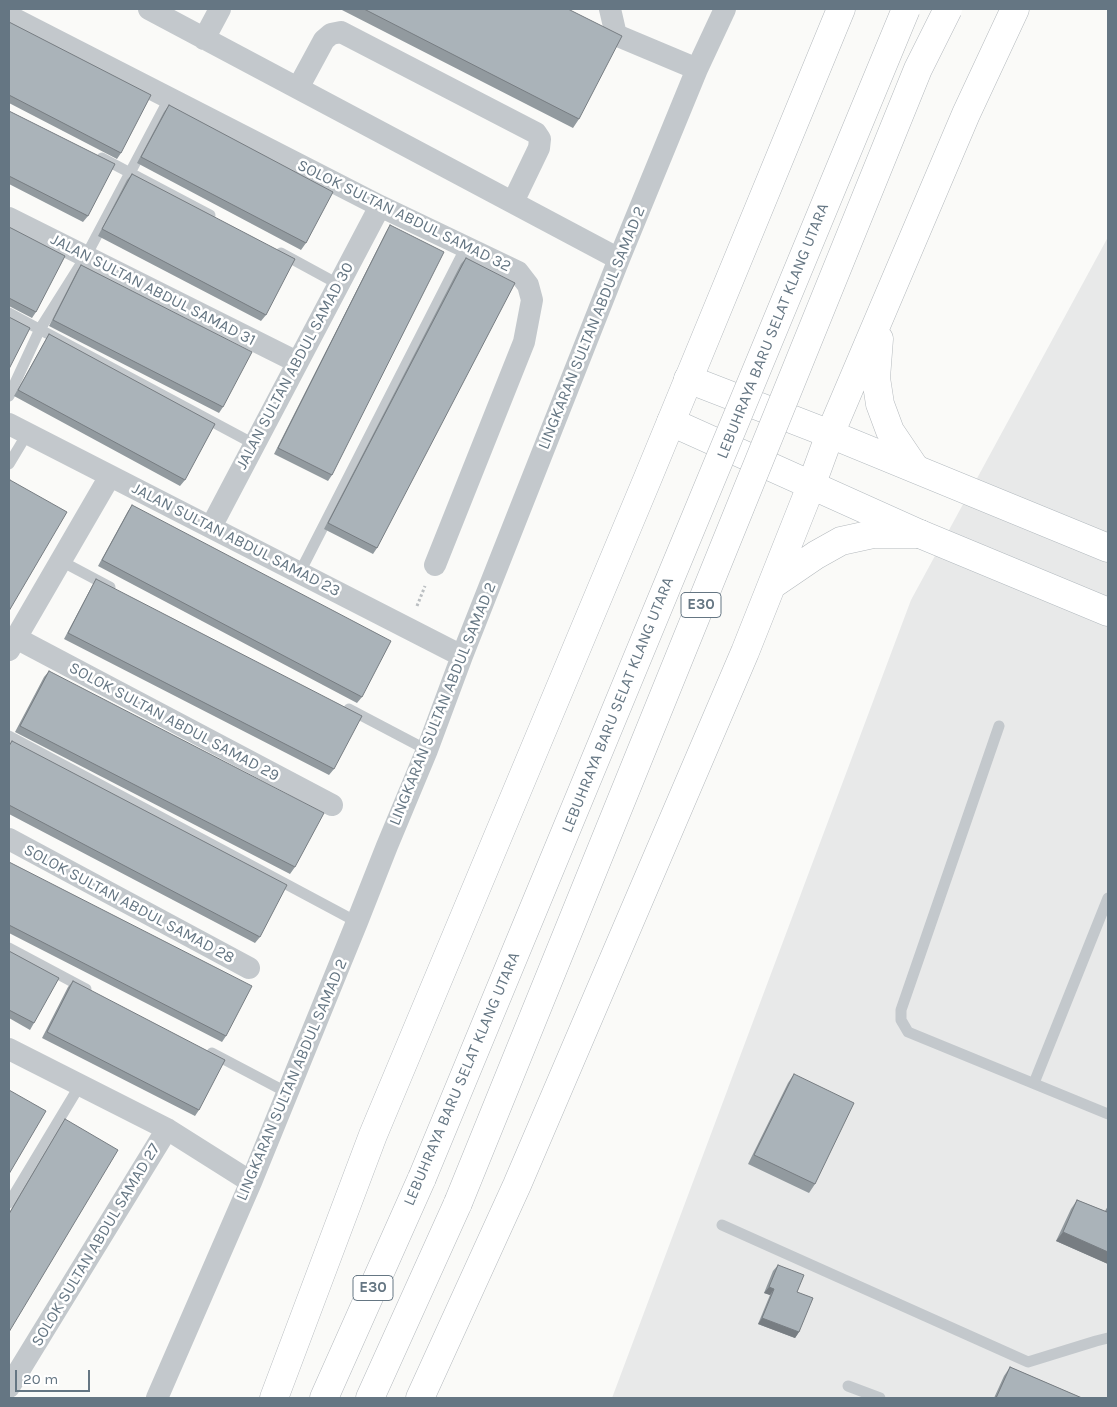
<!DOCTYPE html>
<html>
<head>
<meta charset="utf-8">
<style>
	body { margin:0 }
	#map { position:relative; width:1117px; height:1407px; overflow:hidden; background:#fafaf8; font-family:Karla,sans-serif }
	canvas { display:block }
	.frame { position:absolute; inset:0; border:10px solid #657683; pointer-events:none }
	.scale { position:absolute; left:15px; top:1370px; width:75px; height:22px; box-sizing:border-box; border:2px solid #657683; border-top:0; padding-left:6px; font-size:15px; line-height:18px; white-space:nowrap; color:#657683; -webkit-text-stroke:4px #fff; paint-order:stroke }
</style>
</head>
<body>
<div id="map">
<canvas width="1117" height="1407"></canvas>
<div class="frame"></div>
<div class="scale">20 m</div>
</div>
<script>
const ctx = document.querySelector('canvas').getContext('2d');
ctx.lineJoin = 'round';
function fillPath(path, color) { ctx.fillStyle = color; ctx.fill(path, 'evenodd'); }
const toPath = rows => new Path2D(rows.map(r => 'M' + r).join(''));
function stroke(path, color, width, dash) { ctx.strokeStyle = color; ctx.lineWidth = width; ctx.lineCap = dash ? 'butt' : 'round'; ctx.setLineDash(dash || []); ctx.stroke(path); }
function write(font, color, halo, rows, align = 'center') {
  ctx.font = font + ' Karla,sans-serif'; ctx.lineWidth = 5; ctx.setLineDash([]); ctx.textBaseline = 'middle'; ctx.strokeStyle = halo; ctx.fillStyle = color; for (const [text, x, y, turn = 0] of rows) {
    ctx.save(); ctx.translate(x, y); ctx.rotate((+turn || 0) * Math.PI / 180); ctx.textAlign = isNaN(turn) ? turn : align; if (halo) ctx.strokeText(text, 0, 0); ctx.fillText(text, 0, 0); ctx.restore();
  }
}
fillPath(toPath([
	[1108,237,1108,1398,612,1398,911,600]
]), '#e8e9e9');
const secondary = toPath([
	[688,379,830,434,1108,548],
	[671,422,920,534,1108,612]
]);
const highway = toPath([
	[879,339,876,378,880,404,890,431,915,468],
	[772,585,816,555,841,541,873,534,920,534],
	[274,1398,373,1135,647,480,841,9],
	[324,1398,422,1178],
	[370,1398,458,1203],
	[420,1398,517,1185,745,652,811,486,830,434,966,114,1015,9]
]);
stroke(secondary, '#b3babf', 29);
stroke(highway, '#b4b9bd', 29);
stroke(toPath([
	[417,606,425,586]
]), '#bbbfc2', 3, [2.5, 2.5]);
stroke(toPath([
	[102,158,210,215],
	[281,253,338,284],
	[9,313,254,444],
	[9,396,40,329,86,256,169,99],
	[9,464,27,434],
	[61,561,110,587],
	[300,572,466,247],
	[349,709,427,750],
	[999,726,901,1010,901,1020,908,1032,1108,1114],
	[9,736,357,922],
	[9,948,86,989],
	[212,1053,288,1093],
	[1034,1083,1108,898],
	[9,1203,80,1085],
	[722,1225,1028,1362,1096,1341,1108,1338],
	[848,1386,880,1398]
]), '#c3c8cc', 11);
stroke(toPath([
	[149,9,619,259],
	[610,9,616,35,697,69],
	[9,16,380,206,518,272,528,285,532,300,524,342,435,565],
	[204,39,220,9],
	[298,88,324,40,331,34,341,32,536,133,540,139,539,148,513,202],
	[9,218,297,362],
	[9,424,462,656],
	[211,527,380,206],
	[16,638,332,805],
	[9,650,110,476],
	[9,839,249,968],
	[9,1049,167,1129,251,1182],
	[9,1387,167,1129],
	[157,1398,251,1182,357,922,387,846,427,750,462,656,619,259,697,69,725,9]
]), '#c3c8cc', 22);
stroke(secondary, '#fff', 28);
stroke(highway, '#fff', 28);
const highwayBridge = toPath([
	[422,1178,906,9],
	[458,1203,918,69,948,9]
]);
stroke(highwayBridge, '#b4b9bd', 29, []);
stroke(highwayBridge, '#fff', 28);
fillPath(toPath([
	[340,9,568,9,579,119,573,128],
	[9,22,121,153,117,159,9,103],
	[169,105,306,243,301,250,137,163,164,112],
	[9,111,88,216,83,222,9,184],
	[132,174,266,315,261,321,98,236,127,180],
	[390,225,332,475,328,481,274,454,386,232],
	[9,227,36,312,32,318,9,306],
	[466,258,377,548,373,554,324,529,461,264],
	[81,265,223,407,219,413,49,326,77,271],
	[49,334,185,480,180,486,14,396,45,341],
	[132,505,362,697,357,703,98,566,128,511],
	[96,579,334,769,329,775,64,639,92,586],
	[49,671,295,867,290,874,15,732,44,677],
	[12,741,260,937,255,943,9,814,9,745],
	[9,862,226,1036,222,1042,9,933],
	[9,951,34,1023,30,1030,9,1018],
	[73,981,199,1110,195,1116,42,1038,68,987],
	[794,1074,815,1184,809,1193,748,1164,788,1083],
	[65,1119,9,1332,9,1213],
	[1077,1200,1105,1211,1108,1206,1108,1264,1056,1241,1071,1209],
	[778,1265,797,1292,799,1332,795,1338,758,1324,770,1295,764,1293,773,1271],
	[1010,1367,1082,1398,994,1398,1004,1376]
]), '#929a9f');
fillPath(toPath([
	[1063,1232,1108,1252,1108,1264,1056,1241],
	[769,1287,774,1289,770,1295,764,1293],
	[762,1318,799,1332,795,1338,758,1324]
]), '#777d82');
const building = toPath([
	[364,9,568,9,622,36,579,119,364,9],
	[9,22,151,95,121,153,9,95,9,22],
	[169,105,333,192,306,243,141,157,169,105],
	[9,111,115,164,88,216,9,176,9,111],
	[132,174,295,259,266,315,102,229,132,174],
	[390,225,444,252,332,475,278,448,390,225],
	[9,227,65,256,36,312,9,298,9,227],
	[466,258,515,283,377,548,328,523,466,258],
	[81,265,252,352,223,407,53,320,81,265],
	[9,317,30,328,9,369,9,317],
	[49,334,215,424,185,480,18,390,49,334],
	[10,480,67,512,9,611,9,483,10,480],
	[132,505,391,641,362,697,102,560,132,505],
	[96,579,362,716,334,769,68,633,96,579],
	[49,671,324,813,295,867,20,726,49,671],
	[12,741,287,885,260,937,9,805,9,746,12,741],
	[9,862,252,986,226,1036,9,925,9,862],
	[9,951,59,978,34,1023,9,1010,9,951],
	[73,981,225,1060,199,1110,47,1032,73,981],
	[794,1074,854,1103,815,1184,754,1155,794,1074],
	[9,1090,46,1111,9,1174,9,1090],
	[65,1119,118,1150,9,1332,9,1214,65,1119],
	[1077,1200,1107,1212,1108,1208,1108,1252,1063,1232,1077,1200],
	[778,1265,804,1275,797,1292,813,1298,799,1332,762,1318,774,1289,769,1287,778,1265],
	[1010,1367,1082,1398,996,1398,1010,1367]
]);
fillPath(building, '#aab3b9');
stroke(building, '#777d82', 1);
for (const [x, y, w] of [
	[701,605,40],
	[373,1288,40]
]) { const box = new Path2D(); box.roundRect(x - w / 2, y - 12.5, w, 25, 4); ctx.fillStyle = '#fff'; ctx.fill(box); stroke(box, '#657683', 1); }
write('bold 15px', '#657683', null, [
	["E30",701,605],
	["E30",373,1288]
]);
write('16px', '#657683', '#fff', [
	["SOLOK SULTAN ABDUL SAMAD 32",404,216,26],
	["JALAN SULTAN ABDUL SAMAD 31",153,290,27],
	["LINGKARAN SULTAN ABDUL SAMAD 2",592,328,-68],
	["LEBUHRAYA BARU SELAT KLANG UTARA",773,331,-68],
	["JALAN SULTAN ABDUL SAMAD 30",295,366,-62],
	["JALAN SULTAN ABDUL SAMAD 23",236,540,27],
	["LINGKARAN SULTAN ABDUL SAMAD 2",443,704,-68],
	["LEBUHRAYA BARU SELAT KLANG UTARA",618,705,-68],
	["SOLOK SULTAN ABDUL SAMAD 29",174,722,28],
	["SOLOK SULTAN ABDUL SAMAD 28",129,904,28],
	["LEBUHRAYA BARU SELAT KLANG UTARA",462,1079,-67],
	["LINGKARAN SULTAN ABDUL SAMAD 2",292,1080,-67],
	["SOLOK SULTAN ABDUL SAMAD 27",96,1245,-59]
]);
</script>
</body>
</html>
